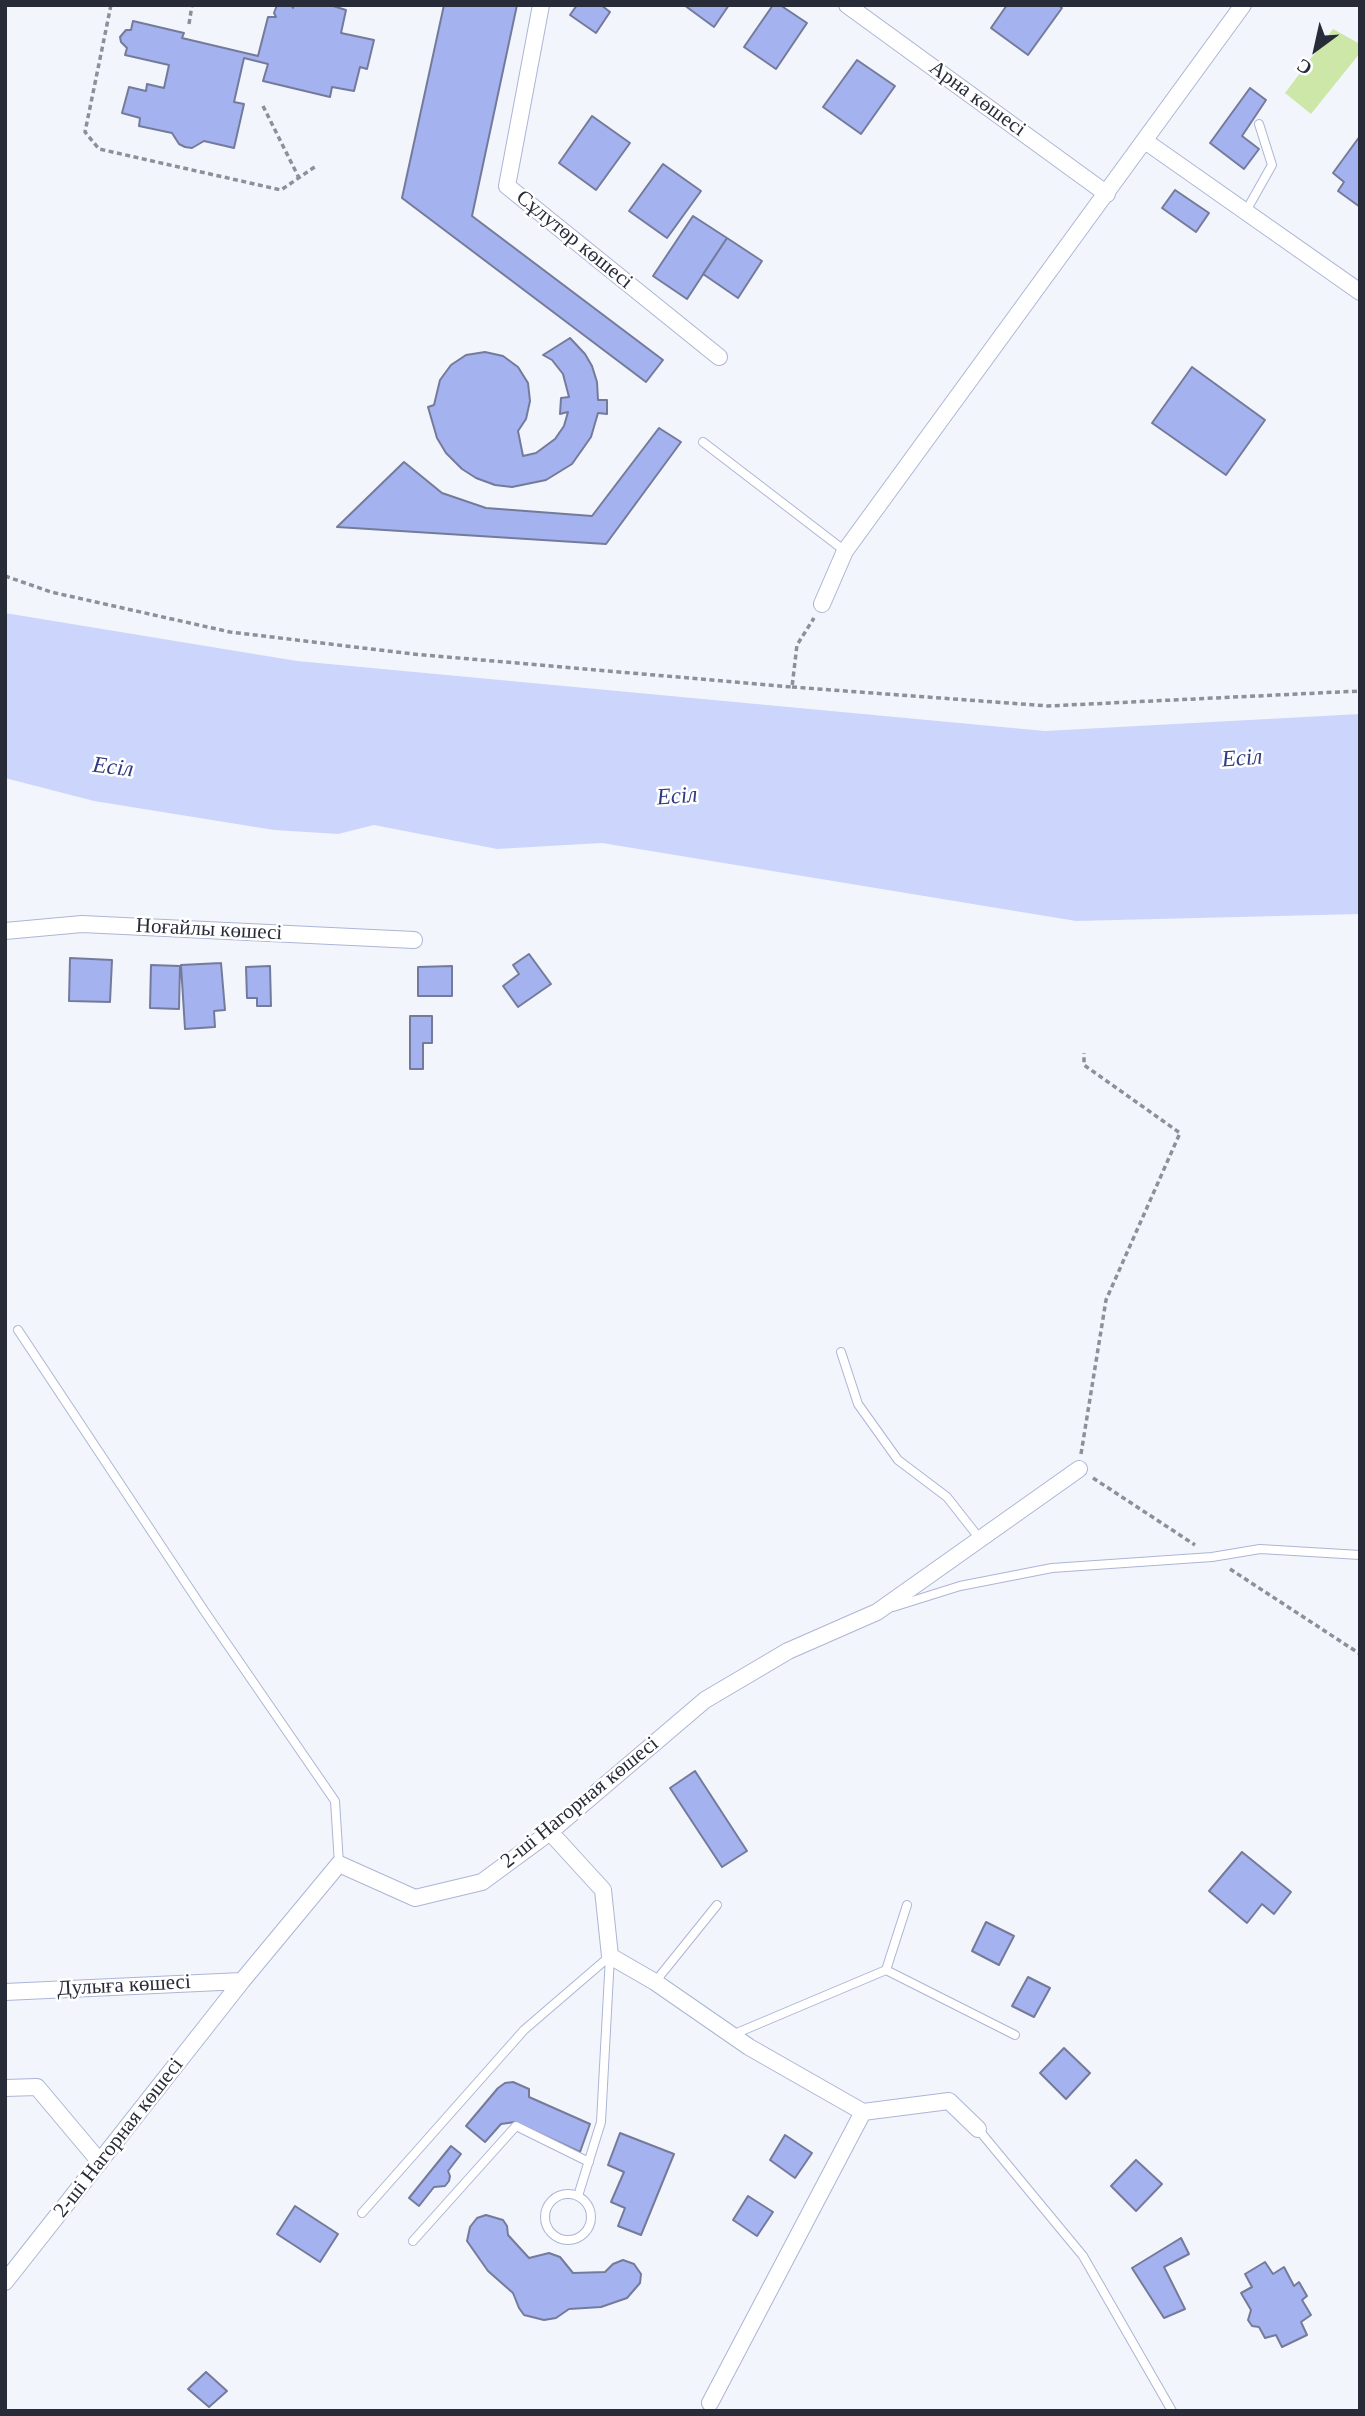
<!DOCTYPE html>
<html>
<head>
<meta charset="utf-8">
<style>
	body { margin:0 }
	#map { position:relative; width:1365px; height:2416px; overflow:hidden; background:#f3f5fc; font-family:"Times New Roman",serif }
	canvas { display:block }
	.frame { position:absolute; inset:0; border:7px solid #282c38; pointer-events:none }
	.north { position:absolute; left:1281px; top:14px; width:70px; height:70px; -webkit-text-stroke:5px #fff; paint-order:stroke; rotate:213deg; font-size:19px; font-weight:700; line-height:28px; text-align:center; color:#282c38 }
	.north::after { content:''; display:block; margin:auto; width:24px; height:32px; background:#282c38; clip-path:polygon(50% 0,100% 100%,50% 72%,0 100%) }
</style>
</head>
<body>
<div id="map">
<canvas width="1365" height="2416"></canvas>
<div class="frame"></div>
<div class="north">С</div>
</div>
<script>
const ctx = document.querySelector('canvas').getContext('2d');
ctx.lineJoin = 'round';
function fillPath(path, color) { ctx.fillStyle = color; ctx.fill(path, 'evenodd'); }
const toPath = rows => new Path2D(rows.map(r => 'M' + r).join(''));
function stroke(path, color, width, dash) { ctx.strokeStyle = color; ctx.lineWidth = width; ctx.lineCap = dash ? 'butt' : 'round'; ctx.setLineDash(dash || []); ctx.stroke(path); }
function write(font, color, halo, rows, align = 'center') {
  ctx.font = font + ' "Times New Roman",serif'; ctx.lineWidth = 5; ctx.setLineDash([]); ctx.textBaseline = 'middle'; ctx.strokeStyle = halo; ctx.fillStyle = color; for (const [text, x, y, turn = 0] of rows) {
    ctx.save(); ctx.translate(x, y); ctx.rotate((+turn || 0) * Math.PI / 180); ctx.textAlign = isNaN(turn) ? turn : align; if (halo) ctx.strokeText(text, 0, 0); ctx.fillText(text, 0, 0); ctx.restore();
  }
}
fillPath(toPath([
	[1333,29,1360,44,1360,53,1311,114,1285,93]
]), '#cce7a7');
fillPath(toPath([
	[5,613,297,661,1045,731,1360,714,1360,914,1076,921,602,843,497,849,374,825,338,834,274,830,94,801,5,778]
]), '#ccd6fc');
const building = toPath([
	[277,5,291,5,293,8,294,5,330,5,346,10,341,33,374,40,367,69,360,67,354,91,332,87,330,97,263,81,268,64,244,58,234,102,244,104,234,148,204,141,192,148,185,147,179,144,172,133,139,126,140,118,122,113,129,87,146,91,147,84,164,88,169,65,125,55,127,48,121,42,120,37,126,30,131,30,133,21,184,33,182,38,258,56,268,17,276,17,274,13,277,5],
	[444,5,517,5,472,216,663,360,646,382,402,198,444,5],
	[577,5,601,5,610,12,596,33,570,15,577,5],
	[684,5,729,5,714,27,684,5],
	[773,5,780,5,807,23,776,69,744,47,773,5],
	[1007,5,1058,5,1062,8,1028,55,991,28,1007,5],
	[857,60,895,86,861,134,823,107,857,60],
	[1250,88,1266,100,1242,136,1259,149,1244,169,1210,143,1250,88],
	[592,116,630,143,596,190,559,163,592,116],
	[1360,136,1360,207,1338,191,1344,182,1333,173,1360,136],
	[663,164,701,191,667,238,629,211,663,164],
	[1175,190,1209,213,1196,232,1162,208,1175,190],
	[693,216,727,238,687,299,653,276,693,216],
	[727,238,762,261,738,298,703,274,727,238],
	[570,338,585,354,592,366,597,382,598,400,607,400,607,414,598,413,591,437,572,464,546,480,512,487,495,485,476,478,462,469,446,453,437,438,428,407,434,405,440,380,451,365,466,355,485,352,503,356,518,367,528,383,530,401,526,419,518,431,523,456,536,453,555,439,564,426,568,412,560,414,561,398,569,397,563,374,552,360,543,355,570,338],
	[1192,367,1265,420,1226,475,1152,423,1192,367],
	[659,428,681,442,606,544,337,527,404,462,442,493,486,508,592,516,659,428],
	[529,954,551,984,518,1007,503,986,519,974,513,965,529,954],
	[70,958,112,960,110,1002,69,1001,70,958],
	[221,963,225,1010,214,1011,215,1027,185,1029,181,965,221,963],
	[151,965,180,966,179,1009,150,1008,151,965],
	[270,966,271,1006,257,1006,257,998,247,998,246,967,270,966],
	[452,966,452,996,418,996,418,967,452,966],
	[410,1016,432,1016,432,1043,423,1043,423,1069,410,1069,410,1016],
	[695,1771,747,1851,722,1867,670,1788,695,1771],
	[1242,1852,1291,1892,1274,1914,1262,1904,1247,1923,1209,1891,1242,1852],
	[986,1922,1014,1936,999,1965,972,1951,986,1922],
	[1028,1977,1050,1988,1034,2017,1012,2006,1028,1977],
	[1064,2048,1090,2073,1066,2099,1040,2073,1064,2048],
	[513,2082,529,2089,529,2097,590,2124,580,2152,515,2122,501,2124,485,2142,466,2126,498,2088,505,2083,513,2082],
	[620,2133,674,2154,641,2235,618,2226,625,2208,611,2202,624,2172,608,2165,620,2133],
	[785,2135,812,2153,795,2178,770,2160,785,2135],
	[451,2146,461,2154,448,2171,450,2176,449,2181,445,2186,434,2187,419,2206,409,2198,451,2146],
	[1136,2160,1162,2184,1136,2211,1111,2186,1136,2160],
	[748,2196,773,2212,757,2236,733,2220,748,2196],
	[295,2206,338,2234,320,2262,277,2234,295,2206],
	[486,2215,503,2220,507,2226,508,2235,529,2258,549,2253,560,2257,573,2273,605,2272,613,2264,623,2260,634,2264,641,2274,640,2283,627,2298,601,2307,569,2309,556,2318,544,2320,524,2315,519,2308,513,2293,488,2271,467,2241,470,2227,477,2218,486,2215],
	[1181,2238,1189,2254,1164,2267,1185,2309,1164,2318,1132,2268,1181,2238],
	[1265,2262,1273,2274,1284,2267,1294,2286,1299,2282,1307,2296,1302,2300,1311,2315,1301,2322,1307,2335,1282,2347,1276,2335,1265,2338,1259,2327,1252,2326,1248,2320,1251,2310,1241,2293,1252,2287,1245,2274,1265,2262],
	[206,2372,227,2391,209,2407,188,2389,206,2372]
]);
fillPath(building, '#a4b2f0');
stroke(building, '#747b9a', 2);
const service = toPath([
	[1246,211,1272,165,1259,124],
	[703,442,845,551],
	[18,1330,205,1612,335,1801,339,1864],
	[841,1352,858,1404,898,1460,947,1497,980,1539],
	[893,1607,960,1586,1052,1568,1212,1557,1260,1549,1360,1555],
	[886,1970,1015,2035],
	[655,1982,717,1905],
	[732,2035,886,1970,907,1905],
	[978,2129,1083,2256,1172,2411],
	'545 2217a23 23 0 1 1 46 0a23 23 0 1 1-46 0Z',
	[362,2213,524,2030,610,1956,601,2122,578,2196],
	[413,2241,516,2126,589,2162]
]);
const minor = toPath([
	[541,5,507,186,719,357],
	[847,5,1107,194],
	[1145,141,1360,292],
	[822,604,845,551,1243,5],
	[5,931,82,924,414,940],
	[550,1832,603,1890,610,1956,655,1982,749,2047,863,2112,949,2101,978,2129],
	[5,1992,242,1981],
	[5,2088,37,2087,100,2162],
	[5,2282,242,1981,339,1864,415,1898,482,1882,550,1832,705,1700,788,1651,877,1612,1079,1469],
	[710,2403,863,2112]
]);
stroke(service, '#acb5d6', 10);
stroke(minor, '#acb5d6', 18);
stroke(toPath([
	[111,5,85,132,99,149,281,190,316,166],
	[189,24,192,5],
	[263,106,299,178],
	[5,576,51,592,230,632,413,654,792,687,797,645,814,618],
	[792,687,1048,706,1360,691],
	[1081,1454,1106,1300,1180,1133,1084,1065,1084,1053],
	[1093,1478,1195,1545],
	[1230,1569,1360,1654]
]), '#8c9099', 3.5, [5, 3.5]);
stroke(service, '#fff', 8);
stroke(minor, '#fff', 16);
write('21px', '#282c38', '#fff', [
	["Арна көшесі",977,99,36],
	["Сұлутөр көшесі",574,240,39],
	["Ноғайлы көшесі",209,930,3],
	["2-ші Нагорная көшесі",580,1803,-39],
	["Дулыға көшесі",124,1986,-3],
	["2-ші Нагорная көшесі",119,2138,-52]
]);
write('italic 23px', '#303a81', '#fff', [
	["Есіл",1242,759,-4],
	["Есіл",113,768,7],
	["Есіл",677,797,-4]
]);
</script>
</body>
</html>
